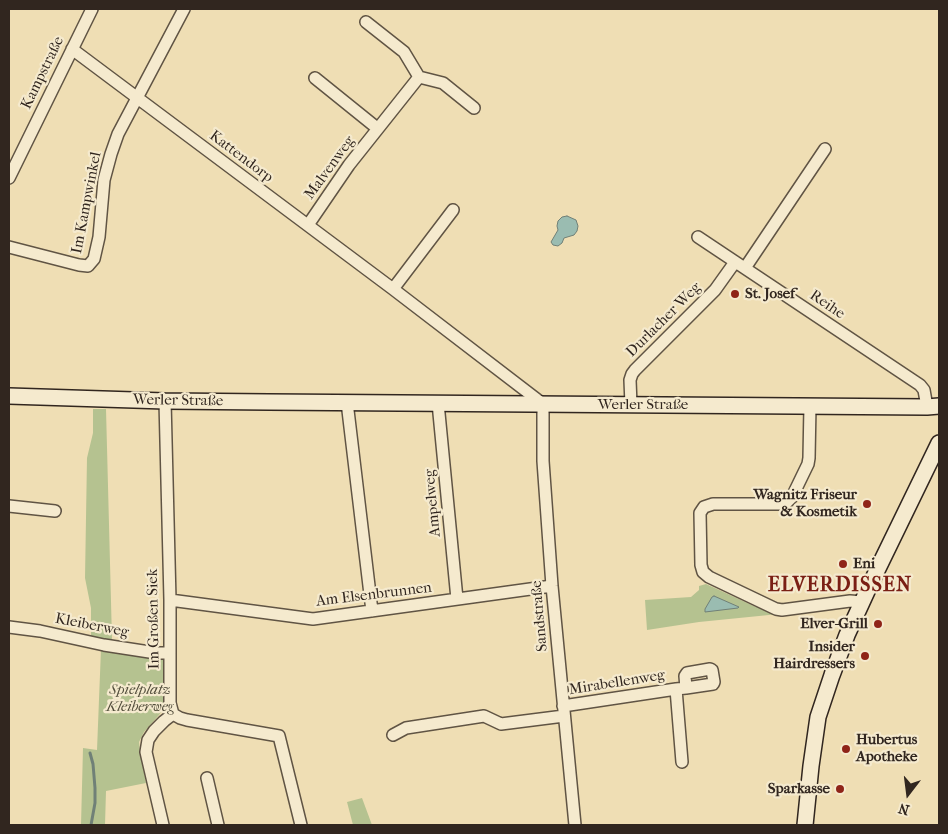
<!DOCTYPE html>
<html>
<head>
<meta charset="utf-8">
<style>
	body { margin:0 }
	#map { position:relative; width:948px; height:834px; overflow:hidden; background:#efdeb4; font-family:"IM FELL French Canon",serif }
	canvas { display:block }
	.frame { position:absolute; inset:0; border:10px solid #31261f; pointer-events:none }
	.north { position:absolute; left:883px; top:769px; width:50px; height:50px; -webkit-text-stroke:4px #f5eace; paint-order:stroke; rotate:195deg; font-size:14px; font-weight:700; line-height:20px; text-align:center; color:#31261f }
	.north::after { content:''; display:block; margin:auto; width:18px; height:22px; background:#31261f; clip-path:polygon(50% 0,100% 100%,50% 72%,0 100%) }
</style>
</head>
<body>
<div id="map">
<canvas width="948" height="834"></canvas>
<div class="frame"></div>
<div class="north">N</div>
</div>
<script>
const ctx = document.querySelector('canvas').getContext('2d');
ctx.lineJoin = 'round';
function fillPath(path, color) { ctx.fillStyle = color; ctx.fill(path, 'evenodd'); }
const toPath = rows => new Path2D(rows.map(r => 'M' + r).join(''));
function stroke(path, color, width, dash) { ctx.strokeStyle = color; ctx.lineWidth = width; ctx.lineCap = dash ? 'butt' : 'round'; ctx.setLineDash(dash || []); ctx.stroke(path); }
function write(font, color, halo, rows, align = 'center') {
  ctx.font = font + ' "IM FELL French Canon",serif'; ctx.lineWidth = 4.5; ctx.setLineDash([]); ctx.textBaseline = 'middle'; ctx.strokeStyle = halo; ctx.fillStyle = color; for (const [text, x, y, turn = 0] of rows) {
    ctx.save(); ctx.translate(x, y); ctx.rotate((+turn || 0) * Math.PI / 180); ctx.textAlign = isNaN(turn) ? turn : align; if (halo) ctx.strokeText(text, 0, 0); ctx.fillText(text, 0, 0); ctx.restore();
  }
}
fillPath(toPath([
	[93,409,106,409,112,640,91,637,91,608,85,578,87,458,93,433],
	[706,584,756,607,761,606,779,614,699,622,647,630,645,600,691,597,699,590,699,586],
	[101,649,162,658,164,661,164,707,159,715,144,732,139,742,141,758,146,783,106,791,105,825,81,825,83,748,97,750],
	[362,798,372,825,353,825,347,802]
]), '#b5c290');
const water = toPath([
	[567,216,576,220,578,226,577,231,574,235,564,238,562,243,558,246,553,245,551,242,558,230,557,226,558,221,562,217,567,216],
	[714,596,739,607,738,608,705,612,705,609,712,597,714,596]
]);
fillPath(water, '#9abcb1');
stroke(water, '#708077', 1);
stroke(toPath([
	[90,753,93,764,95,788,95,803,91,825]
]), '#708077', 3);
const minor = toPath([
	[366,22,404,52,419,77,443,83,474,108],
	[72,49,393,289,543,404,543,461,552,586,575,825],
	[315,78,377,128],
	[9,178,92,9],
	[308,225,349,165,419,77],
	[698,237,920,385,924,390,927,407],
	[9,247,79,265,88,266,94,259,99,237,104,180,111,154,118,134,184,9],
	[745,268,825,149],
	[393,289,453,210],
	[347,402,372,611],
	[438,403,457,599],
	[631,405,630,380,632,374,635,370,715,290,735,262],
	[810,406,809,458,808,464,792,497,785,504,713,504,704,507,700,513,701,565,703,572,709,577,776,609,782,610,850,601,862,602],
	[9,506,55,511],
	[170,600,313,619,552,586],
	[9,627,40,631,104,645,156,653,170,653],
	[676,689,682,762],
	[563,706,676,689,686,688,713,684,714,682,712,670,710,669,687,673,685,676,686,688],
	[173,714,180,718,187,720,279,736,301,825],
	[393,735,406,728,484,716,501,724,564,716],
	[207,778,218,825],
	[163,825,146,752,148,740,154,731,164,721,173,714,170,703,170,600,165,401]
]);
const secondary = toPath([
	[9,396,165,401,269,402,927,407,939,406],
	[805,825,811,766,818,717,832,675,847,635,869,587,939,443]
]);
stroke(minor, '#605444', 14);
stroke(secondary, '#31261f', 18);
stroke(minor, '#f5eace', 11);
stroke(secondary, '#f5eace', 15);
for (const [x, y, r, color] of [
	[735,294,5,"#8f2418"],
	[867,504,5,"#8f2418"],
	[843,564,5,"#8f2418"],
	[878,624,5,"#8f2418"],
	[865,656,5,"#8f2418"],
	[846,749,5,"#8f2418"],
	[840,789,5,"#8f2418"]
]) { const dot = new Path2D(); dot.arc(x, y, r, 0, 2 * Math.PI); ctx.fillStyle = color; ctx.fill(dot); stroke(dot, '#f5eace', 2); }
write('15px', '#31261f', '#f5eace', [
	["Kampstraße",43,73,-64],
	["Kattendorp",241,157,37],
	["Malvenweg",330,168,-54],
	["Im Kampwinkel",87,203,-79],
	["Reihe",827,305,34],
	["Durlacher Weg",664,320,-45],
	["Werler Straße",178,401,1],
	["Werler Straße",643,405],
	["Ampelweg",433,503,-95],
	["Am Elsenbrunnen",374,595,-7],
	["Sandstraße",540,616,-95],
	["Im Großen Siek",154,619,-91],
	["Kleiberweg",92,626,11],
	["Mirabellenweg",617,683,-9]
]);
write('bold 15px', '#31261f', '#f5eace', [
	["St. Josef",745,294,"left"],
	["Wagnitz Friseur",857,495],
	["& Kosmetik",857,512],
	["Eni",853,564,"left"],
	["Elver-Grill",868,624],
	["Insider",855,647],
	["Hairdressers",855,664],
	["Hubertus",856,740,"left"],
	["Apotheke",856,757,"left"],
	["Sparkasse",830,789]
], 'right');
write('italic 15px', '#524d3b', '#f5eace', [
	["Spielplatz",140,690],
	["Kleiberweg",140,707]
]);
ctx.letterSpacing = '1px';
write('bold 20px', '#7a1f14', '#f5eace', [
	["ELVERDISSEN",840,586]
]);
ctx.letterSpacing = '0px';
</script>
</body>
</html>
